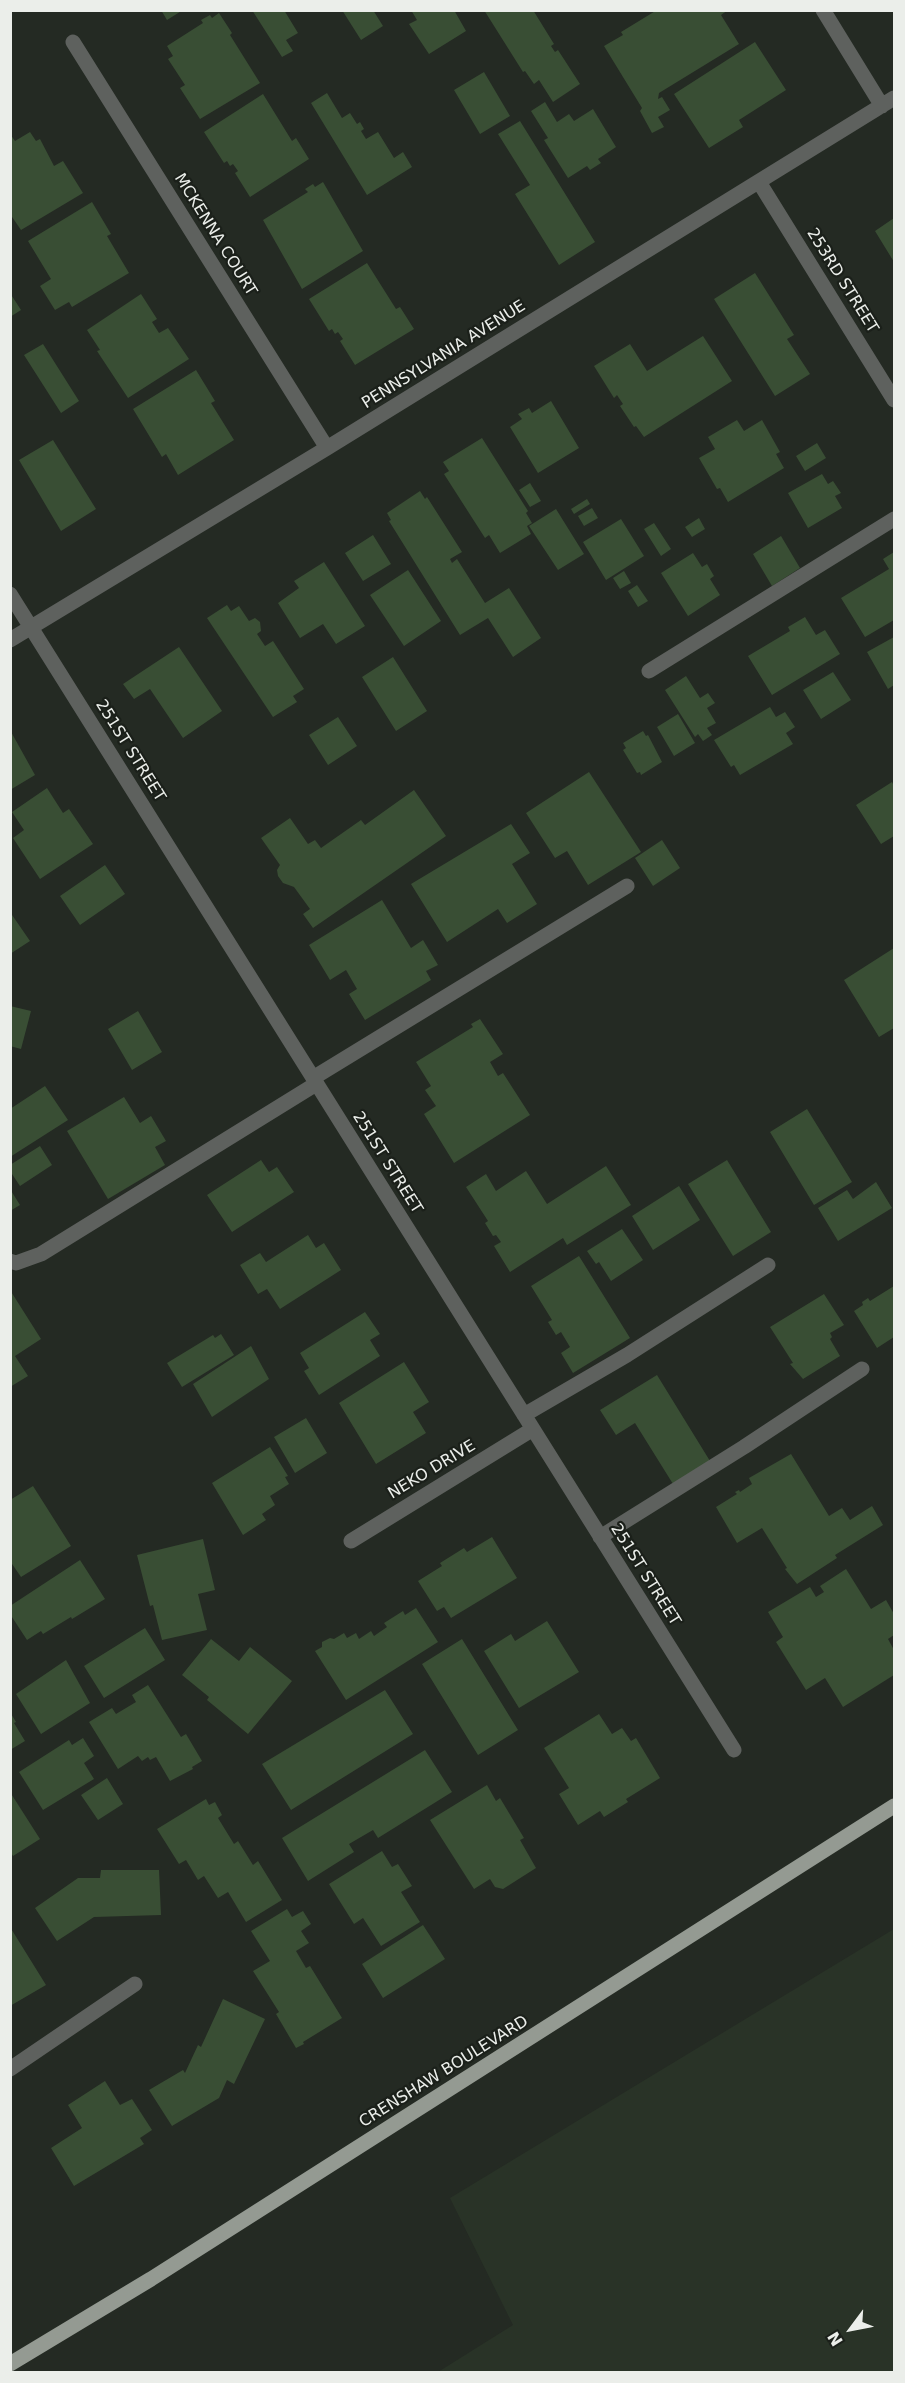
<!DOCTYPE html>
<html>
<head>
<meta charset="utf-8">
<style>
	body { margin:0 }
	#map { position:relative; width:905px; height:2383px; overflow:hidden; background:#242a23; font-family:"DejaVu Sans",sans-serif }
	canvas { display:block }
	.frame { position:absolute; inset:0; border:12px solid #ebeeea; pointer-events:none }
	.north { position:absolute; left:821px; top:2299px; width:60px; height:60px; -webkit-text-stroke:4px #1b201a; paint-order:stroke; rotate:238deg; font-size:16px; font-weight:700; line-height:24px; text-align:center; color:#ebeeea }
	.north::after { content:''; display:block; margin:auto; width:21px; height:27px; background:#ebeeea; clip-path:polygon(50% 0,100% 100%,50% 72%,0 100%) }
</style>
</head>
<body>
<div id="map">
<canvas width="905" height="2383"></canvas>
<div class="frame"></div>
<div class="north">N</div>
</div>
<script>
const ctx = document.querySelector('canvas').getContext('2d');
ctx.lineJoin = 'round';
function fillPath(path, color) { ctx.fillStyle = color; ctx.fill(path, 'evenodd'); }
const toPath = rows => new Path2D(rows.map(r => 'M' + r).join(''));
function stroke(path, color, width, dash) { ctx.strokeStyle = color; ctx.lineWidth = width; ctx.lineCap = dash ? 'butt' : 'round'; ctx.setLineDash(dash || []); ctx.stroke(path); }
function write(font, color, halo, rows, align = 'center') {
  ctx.font = font + ' "DejaVu Sans",sans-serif'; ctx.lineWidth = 4.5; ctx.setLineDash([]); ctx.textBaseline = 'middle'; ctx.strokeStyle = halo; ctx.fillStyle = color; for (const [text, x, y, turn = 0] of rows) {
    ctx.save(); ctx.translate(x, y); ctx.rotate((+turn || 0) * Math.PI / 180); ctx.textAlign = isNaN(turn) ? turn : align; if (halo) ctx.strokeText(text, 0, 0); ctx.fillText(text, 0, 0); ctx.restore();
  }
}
fillPath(toPath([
	[894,1929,894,2372,438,2372,513,2325,450,2198]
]), '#293327');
fillPath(toPath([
	[161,10,183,10,167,20],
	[252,10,284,10,298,33,286,40,293,51,282,57],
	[342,10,373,10,383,26,361,40],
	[411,10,454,10,466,31,429,54,409,24,417,20],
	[484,10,533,10,554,44,551,46,555,52,558,50,580,84,553,102,539,80,534,84,525,71,523,72],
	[657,10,728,10,721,15,739,44,659,93,658,99,662,97,670,110,658,117,664,127,652,133,640,111,642,108,604,46,623,35,621,32],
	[219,13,232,33,230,35,260,83,200,119,180,88,185,85,168,59,173,56,167,46,203,23,201,20,210,15,212,18],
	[755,42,786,90,739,120,743,127,709,148,674,94],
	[484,72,510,116,480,134,454,90],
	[327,93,342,118,350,113,357,124,360,122,364,129,361,131,366,139,378,132,394,158,403,152,412,167,367,195,311,103],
	[263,94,292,141,296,138,309,159,250,197,235,173,238,171,233,164,230,166,227,161,224,163,204,132],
	[545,102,557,122,569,114,574,121,593,109,616,147,598,159,601,163,590,170,587,166,568,178,544,140,548,138,531,111],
	[520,121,595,242,559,265,515,194,530,185,498,134],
	[30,132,36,141,40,139,54,166,63,161,83,193,21,230,10,214,10,134,15,141],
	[323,182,363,251,302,289,263,220,308,192,305,189,313,184,315,187],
	[92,202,111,234,107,236,129,273,72,307,69,302,55,310,40,286,51,279,28,241],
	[894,218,894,262,875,231],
	[367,263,396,309,400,307,414,329,355,365,340,341,343,339,338,332,335,334,332,329,329,331,309,299],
	[755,273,794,335,787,339,810,374,775,396,714,299],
	[10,293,21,310,10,317],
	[141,294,157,319,152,322,159,333,168,328,189,359,128,398,97,351,100,350,87,330],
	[703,336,732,381,644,437,636,426,634,427,620,406,623,404,617,395,614,398,594,366,630,344,647,371],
	[43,344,79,401,61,413,24,355],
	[196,370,215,401,211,403,234,440,178,475,166,454,162,457,133,409],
	[551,401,579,448,538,473,510,427,522,419,518,414,529,408,532,413],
	[737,420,744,431,762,420,780,452,776,454,784,468,728,502,720,488,717,489,699,458,715,449,708,437],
	[482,438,528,511,526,513,532,523,527,526,531,534,500,553,489,535,485,538,444,474,449,471,443,462],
	[53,440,96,509,61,531,19,460],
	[817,443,826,458,805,471,796,456],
	[822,474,828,484,833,481,841,493,835,496,842,508,808,528,788,493],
	[530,483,541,501,530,507,519,490],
	[420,491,425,499,427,497,462,552,450,559,452,563,457,559,485,603,509,588,541,638,513,657,488,618,460,635,389,521,391,520,387,513],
	[587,499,590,504,574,514,571,509],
	[592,508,598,518,584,526,578,516],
	[556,509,584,554,558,570,529,526],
	[699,518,705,529,692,537,685,527],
	[621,519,644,556,606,580,583,542],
	[654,523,671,549,661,556,644,529],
	[373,535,391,564,363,581,345,553],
	[781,536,800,568,772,586,753,554],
	[894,552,894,620,865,637,841,598,889,569,883,559],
	[693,553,702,567,707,564,714,576,710,579,720,595,688,616,661,573],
	[324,562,365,626,336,644,323,624,300,638,278,603,299,588,294,581],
	[408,570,441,621,404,646,370,595],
	[624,571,631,583,620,589,613,578],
	[637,585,648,601,638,607,628,591],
	[227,605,231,611,239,606,249,621,255,618,260,622,261,631,257,634,265,646,273,641,304,689,293,696,297,702,273,717,207,618],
	[805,617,816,635,825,630,840,654,772,695,748,656,790,631,788,627],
	[894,637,894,685,888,689,867,652],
	[179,647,222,711,183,738,150,689,134,699,123,684],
	[393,657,427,711,396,731,362,677],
	[833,672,851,700,821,719,803,690],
	[686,676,700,698,708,693,715,703,707,708,716,723,707,728,712,735,703,741,698,734,695,737,665,690],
	[770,707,776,717,785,712,795,727,786,733,793,744,740,775,734,765,731,767,714,740],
	[678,714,695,743,674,756,657,727],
	[338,717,357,746,328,765,309,735],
	[10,730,35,775,10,790],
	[643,731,646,736,648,735,662,762,641,775,640,772,637,773,623,750,626,748,623,743],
	[589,772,641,852,588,885,567,851,555,858,526,813],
	[892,782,894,786,894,836,881,844,856,805],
	[47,788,63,813,69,809,93,844,40,879,13,838,24,830,12,812],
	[414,790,446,836,313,928,303,914,310,909,294,887,283,883,278,876,277,870,280,865,261,838,290,818,308,844,315,840,321,848,361,820,365,825],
	[511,824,530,853,512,864,537,904,507,923,498,909,447,942,411,884],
	[662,840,680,868,653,886,635,858],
	[105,865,125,894,80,925,60,896],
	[382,900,411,948,423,940,438,965,426,971,431,980,365,1020,349,994,357,989,346,970,330,980,309,945],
	[10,912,30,941,10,954],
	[894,948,894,1028,879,1037,844,980],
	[10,1006,31,1011,21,1049,10,1046],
	[138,1011,162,1052,132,1070,108,1029],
	[480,1019,503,1054,490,1062,498,1076,503,1073,530,1115,454,1163,424,1114,436,1106,425,1090,431,1086,416,1062,473,1027,471,1024],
	[45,1086,68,1120,10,1157,10,1109],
	[124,1097,140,1123,151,1116,166,1141,155,1147,165,1165,108,1199,67,1131],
	[807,1109,852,1182,814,1205,770,1132],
	[40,1146,52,1165,20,1186,10,1171,10,1165],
	[261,1160,269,1172,277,1167,294,1192,232,1232,207,1195],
	[727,1160,771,1232,733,1256,688,1184],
	[606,1166,631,1205,567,1245,563,1238,510,1272,494,1246,501,1242,496,1235,493,1236,485,1223,488,1221,466,1187,486,1174,496,1191,526,1171,547,1204],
	[876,1182,892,1208,838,1241,818,1208,847,1190,853,1199],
	[679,1186,700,1220,653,1250,632,1216],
	[10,1189,20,1205,10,1211],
	[622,1229,643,1260,611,1281,599,1262,596,1264,587,1251],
	[308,1235,316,1248,324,1243,341,1270,280,1309,267,1289,258,1294,240,1265,260,1253,266,1262],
	[579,1256,630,1338,573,1373,561,1353,570,1347,561,1332,556,1335,548,1322,552,1320,531,1286],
	[894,1286,894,1337,877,1348,854,1311,863,1305,862,1302,868,1298,870,1301],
	[10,1290,41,1339,15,1356,28,1376,10,1387],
	[824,1294,844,1325,830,1333,832,1337,830,1339,840,1356,803,1379,790,1364,793,1363,770,1327],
	[365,1312,380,1334,370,1340,380,1356,319,1395,304,1371,309,1368,300,1353],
	[221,1334,234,1355,182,1387,167,1363,213,1335,215,1338],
	[251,1346,269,1379,212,1417,193,1384],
	[404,1362,429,1402,413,1412,426,1433,376,1464,339,1403],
	[657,1375,710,1461,673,1484,635,1423,616,1435,600,1410],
	[306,1418,327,1453,295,1473,274,1437],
	[270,1447,288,1476,285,1477,289,1484,270,1496,275,1505,262,1514,266,1520,243,1535,212,1483],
	[791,1454,829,1516,842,1508,850,1520,872,1506,883,1525,835,1555,837,1558,797,1584,785,1569,787,1568,762,1528,737,1543,716,1507,737,1494,735,1492,739,1490,740,1492,752,1484,749,1478],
	[33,1486,71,1546,21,1577,10,1561,10,1500],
	[492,1537,517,1578,451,1618,444,1607,437,1611,418,1581,442,1566,440,1563,464,1548,467,1552],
	[203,1539,215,1590,198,1594,207,1630,162,1640,153,1605,150,1606,137,1555],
	[80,1560,105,1599,72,1619,71,1617,43,1634,41,1631,27,1640,10,1614,10,1606],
	[846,1569,871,1609,886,1600,894,1614,894,1635,888,1639,894,1650,894,1675,843,1707,825,1678,806,1690,776,1642,783,1637,768,1612,810,1587,816,1597,824,1592,820,1586],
	[416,1608,438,1642,346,1700,315,1651,322,1647,322,1642,330,1638,334,1639,344,1633,347,1638,356,1633,359,1639,371,1631,374,1636,387,1627,384,1623,403,1611,405,1615],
	[547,1621,579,1672,519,1708,484,1651,511,1634,515,1641],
	[145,1628,165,1660,104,1698,84,1666],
	[211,1639,239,1661,250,1647,292,1681,248,1734,207,1700,209,1697,182,1675],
	[462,1639,518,1730,478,1755,422,1664],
	[66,1660,90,1703,41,1734,16,1694],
	[148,1685,181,1737,186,1734,202,1761,192,1767,193,1769,170,1781,156,1757,150,1760,148,1757,142,1761,138,1756,118,1769,89,1722,112,1708,116,1714,136,1702,132,1695],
	[385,1690,413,1734,291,1810,262,1764],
	[10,1712,16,1722,14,1723,25,1741,10,1750],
	[599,1714,612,1734,622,1728,631,1741,636,1738,660,1778,626,1799,628,1802,604,1817,600,1811,578,1825,559,1794,569,1788,544,1748],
	[83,1738,94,1756,84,1763,94,1779,43,1810,19,1772,69,1740,72,1745],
	[425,1750,452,1792,378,1838,373,1830,349,1844,354,1852,308,1881,282,1838],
	[107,1778,123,1804,98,1820,81,1795],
	[487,1785,496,1801,500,1798,524,1838,520,1840,536,1868,503,1889,495,1887,490,1879,474,1889,430,1820],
	[10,1792,40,1839,13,1856,10,1851],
	[206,1799,209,1805,215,1802,222,1815,218,1818,234,1844,238,1841,253,1865,258,1861,282,1900,246,1922,228,1892,218,1898,204,1876,198,1880,186,1860,179,1864,157,1829],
	[382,1851,392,1867,398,1864,412,1886,401,1892,420,1922,381,1946,363,1918,354,1924,329,1884],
	[101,1870,159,1870,161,1915,94,1917,57,1941,35,1908,78,1878,100,1878],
	[287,1909,292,1917,303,1911,311,1924,301,1931,309,1943,296,1951,306,1968,310,1966,342,2018,303,2042,304,2044,296,2048,276,2014,279,2012,253,1971,270,1961,251,1931],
	[423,1925,445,1959,383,1998,362,1964],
	[10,1927,46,1985,10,2006],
	[223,1999,265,2019,234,2084,227,2080,219,2098,172,2126,149,2090,183,2070,185,2073,198,2045,201,2047],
	[105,2081,120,2105,132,2099,152,2130,140,2138,144,2144,74,2186,51,2148,82,2128,68,2105]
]), '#394e34');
stroke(toPath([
	[823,10,882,106],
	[73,42,327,448],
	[759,182,894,400],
	[10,594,734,1750],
	[10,640,327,448,894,98],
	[649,671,894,519],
	[313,1078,627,886],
	[10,1261,16,1263,41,1254,316,1084],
	[524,1415,627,1355,768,1265],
	[600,1537,744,1447,862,1369],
	[351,1541,533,1429],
	[10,2069,135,1984]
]), '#5e615e', 15);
stroke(toPath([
	[10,2364,151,2279,894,1806]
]), '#949a92', 15);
write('16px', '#ebeeea', '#1b201a', [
	["MCKENNA COURT",215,235,58],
	["253RD STREET",842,281,58],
	["PENNSYLVANIA AVENUE",444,355,-32],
	["251ST STREET",130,751,58],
	["251ST STREET",387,1163,58],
	["NEKO DRIVE",432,1470,-31],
	["251ST STREET",645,1575,58],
	["CRENSHAW BOULEVARD",444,2072,-32]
]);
</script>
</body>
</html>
